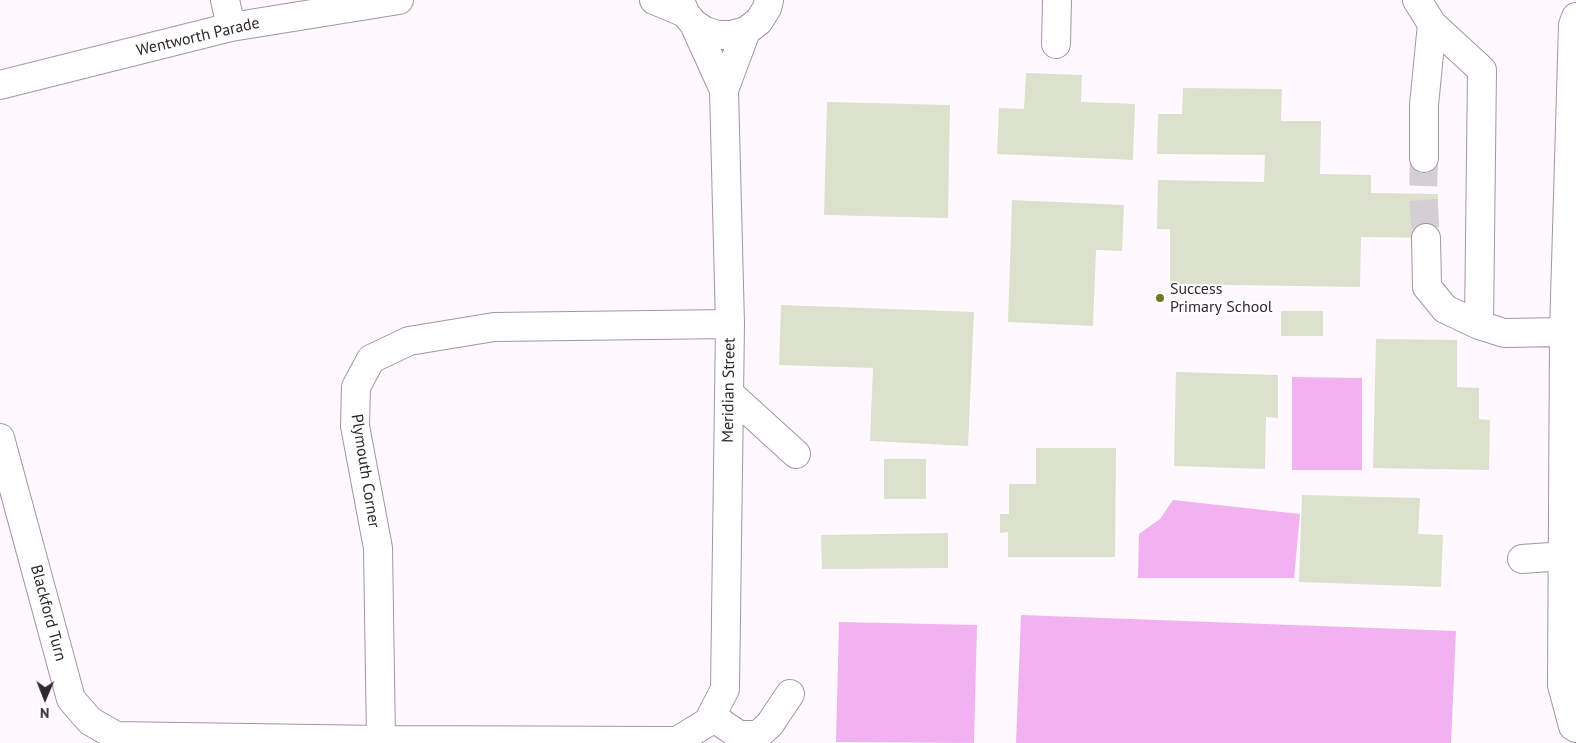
<!DOCTYPE html>
<html>
<head>
<meta charset="utf-8">
<style>
	body { margin:0 }
	#map { position:relative; width:1576px; height:743px; overflow:hidden; background:#fff8fe; font-family:"PT Sans",sans-serif }
	canvas { display:block }
	.north { position:absolute; left:20px; top:673px; width:50px; height:50px; -webkit-text-stroke:4px #fff; paint-order:stroke; rotate:181deg; font-size:14px; font-weight:700; line-height:20px; text-align:center; color:#2e282e }
	.north::after { content:''; display:block; margin:auto; width:18px; height:22px; background:#2e282e; clip-path:polygon(50% 0,100% 100%,50% 72%,0 100%) }
</style>
</head>
<body>
<div id="map">
<canvas width="1576" height="743"></canvas>
<div class="north">N</div>
</div>
<script>
const ctx = document.querySelector('canvas').getContext('2d');
ctx.lineJoin = 'round';
function fillPath(path, color) { ctx.fillStyle = color; ctx.fill(path, 'evenodd'); }
const toPath = rows => new Path2D(rows.map(r => 'M' + r).join(''));
function stroke(path, color, width, dash) { ctx.strokeStyle = color; ctx.lineWidth = width; ctx.lineCap = dash ? 'butt' : 'round'; ctx.setLineDash(dash || []); ctx.stroke(path); }
function write(font, color, halo, rows, align = 'center') {
  ctx.font = font + ' "PT Sans",sans-serif'; ctx.lineWidth = 4; ctx.setLineDash([]); ctx.textBaseline = 'middle'; ctx.strokeStyle = halo; ctx.fillStyle = color; for (const [text, x, y, turn = 0] of rows) {
    ctx.save(); ctx.translate(x, y); ctx.rotate((+turn || 0) * Math.PI / 180); ctx.textAlign = isNaN(turn) ? turn : align; if (halo) ctx.strokeText(text, 0, 0); ctx.fillText(text, 0, 0); ctx.restore();
  }
}
fillPath(toPath([
	[1292,377,1362,378,1362,470,1292,470],
	[1173,500,1300,514,1294,578,1138,578,1139,534,1160,519],
	[1021,615,1456,631,1451,743,1016,743],
	[839,622,977,625,974,743,836,742]
]), '#f2b2f1');
fillPath(toPath([
	[1026,73,1082,75,1081,102,1135,104,1133,160,997,154,999,108,1024,109],
	[1183,88,1282,89,1281,121,1321,121,1320,174,1371,175,1371,193,1438,194,1437,238,1361,237,1360,287,1170,284,1170,229,1157,229,1158,180,1264,182,1265,155,1157,154,1158,114,1182,114],
	[827,102,950,105,948,218,824,215],
	[1012,200,1124,205,1122,251,1096,250,1093,326,1008,322],
	[781,305,974,312,968,446,870,441,873,368,779,365],
	[1281,311,1323,311,1323,336,1281,336],
	[1376,339,1457,340,1457,387,1479,388,1479,419,1490,420,1489,470,1373,468],
	[1176,372,1278,375,1278,418,1266,417,1265,469,1174,466],
	[1036,448,1116,448,1115,557,1008,557,1008,532,1000,533,1000,514,1009,514,1009,484,1036,484],
	[884,459,926,459,926,499,884,499],
	[1302,495,1420,498,1418,534,1443,535,1441,587,1299,582],
	[948,533,948,568,822,569,821,535]
]), '#dce1cd');
stroke(toPath([
	[1424,158,1423,193,1426,238]
]), '#d5ced4', 28, [28, 14]);
const minor = toPath([
	[225,0,231,27],
	[654,0,685,13],
	[680,0,685,13,694,24,705,31,718,35,731,35,746,31,759,21,767,8,769,0],
	[1417,0,1432,24,1482,70,1479,325],
	[1576,17,1573,25,1564,332,1562,685,1573,726,1576,728],
	[694,24,724,90],
	[1056,44,1057,0],
	[0,85,231,27,399,0],
	[1424,158,1424,105,1432,24],
	[1426,238,1427,287,1445,309,1479,325,1504,333,1564,332],
	[729,393,796,454],
	[0,438,71,699,90,721,116,736,381,740,677,741,708,722,725,689,730,324,724,90,746,31],
	[1522,559,1564,556],
	[711,716,739,735,758,735,770,724,790,694],
	[381,740,378,548,355,426,356,387,371,359,409,341,494,327,730,324]
]);
stroke(minor, '#a494a3', 30);
stroke(minor, '#fff', 28);
for (const [x, y, r, color] of [
	[1160,298,5,"#6c7a27"]
]) { const dot = new Path2D(); dot.arc(x, y, r, 0, 2 * Math.PI); ctx.fillStyle = color; ctx.fill(dot); stroke(dot, '#fff', 2); }
write('16px', '#2e282e', '#fff', [
	["Wentworth Parade",198,37,-13],
	["Meridian Street",729,390,-89],
	["Plymouth Corner",365,471,81],
	["Blackford Turn",48,613,75]
]);
write('16px', '#2e282e', '#fff', [
	["Success",1170,289],
	["Primary School",1170,307]
], 'left');
</script>
</body>
</html>
